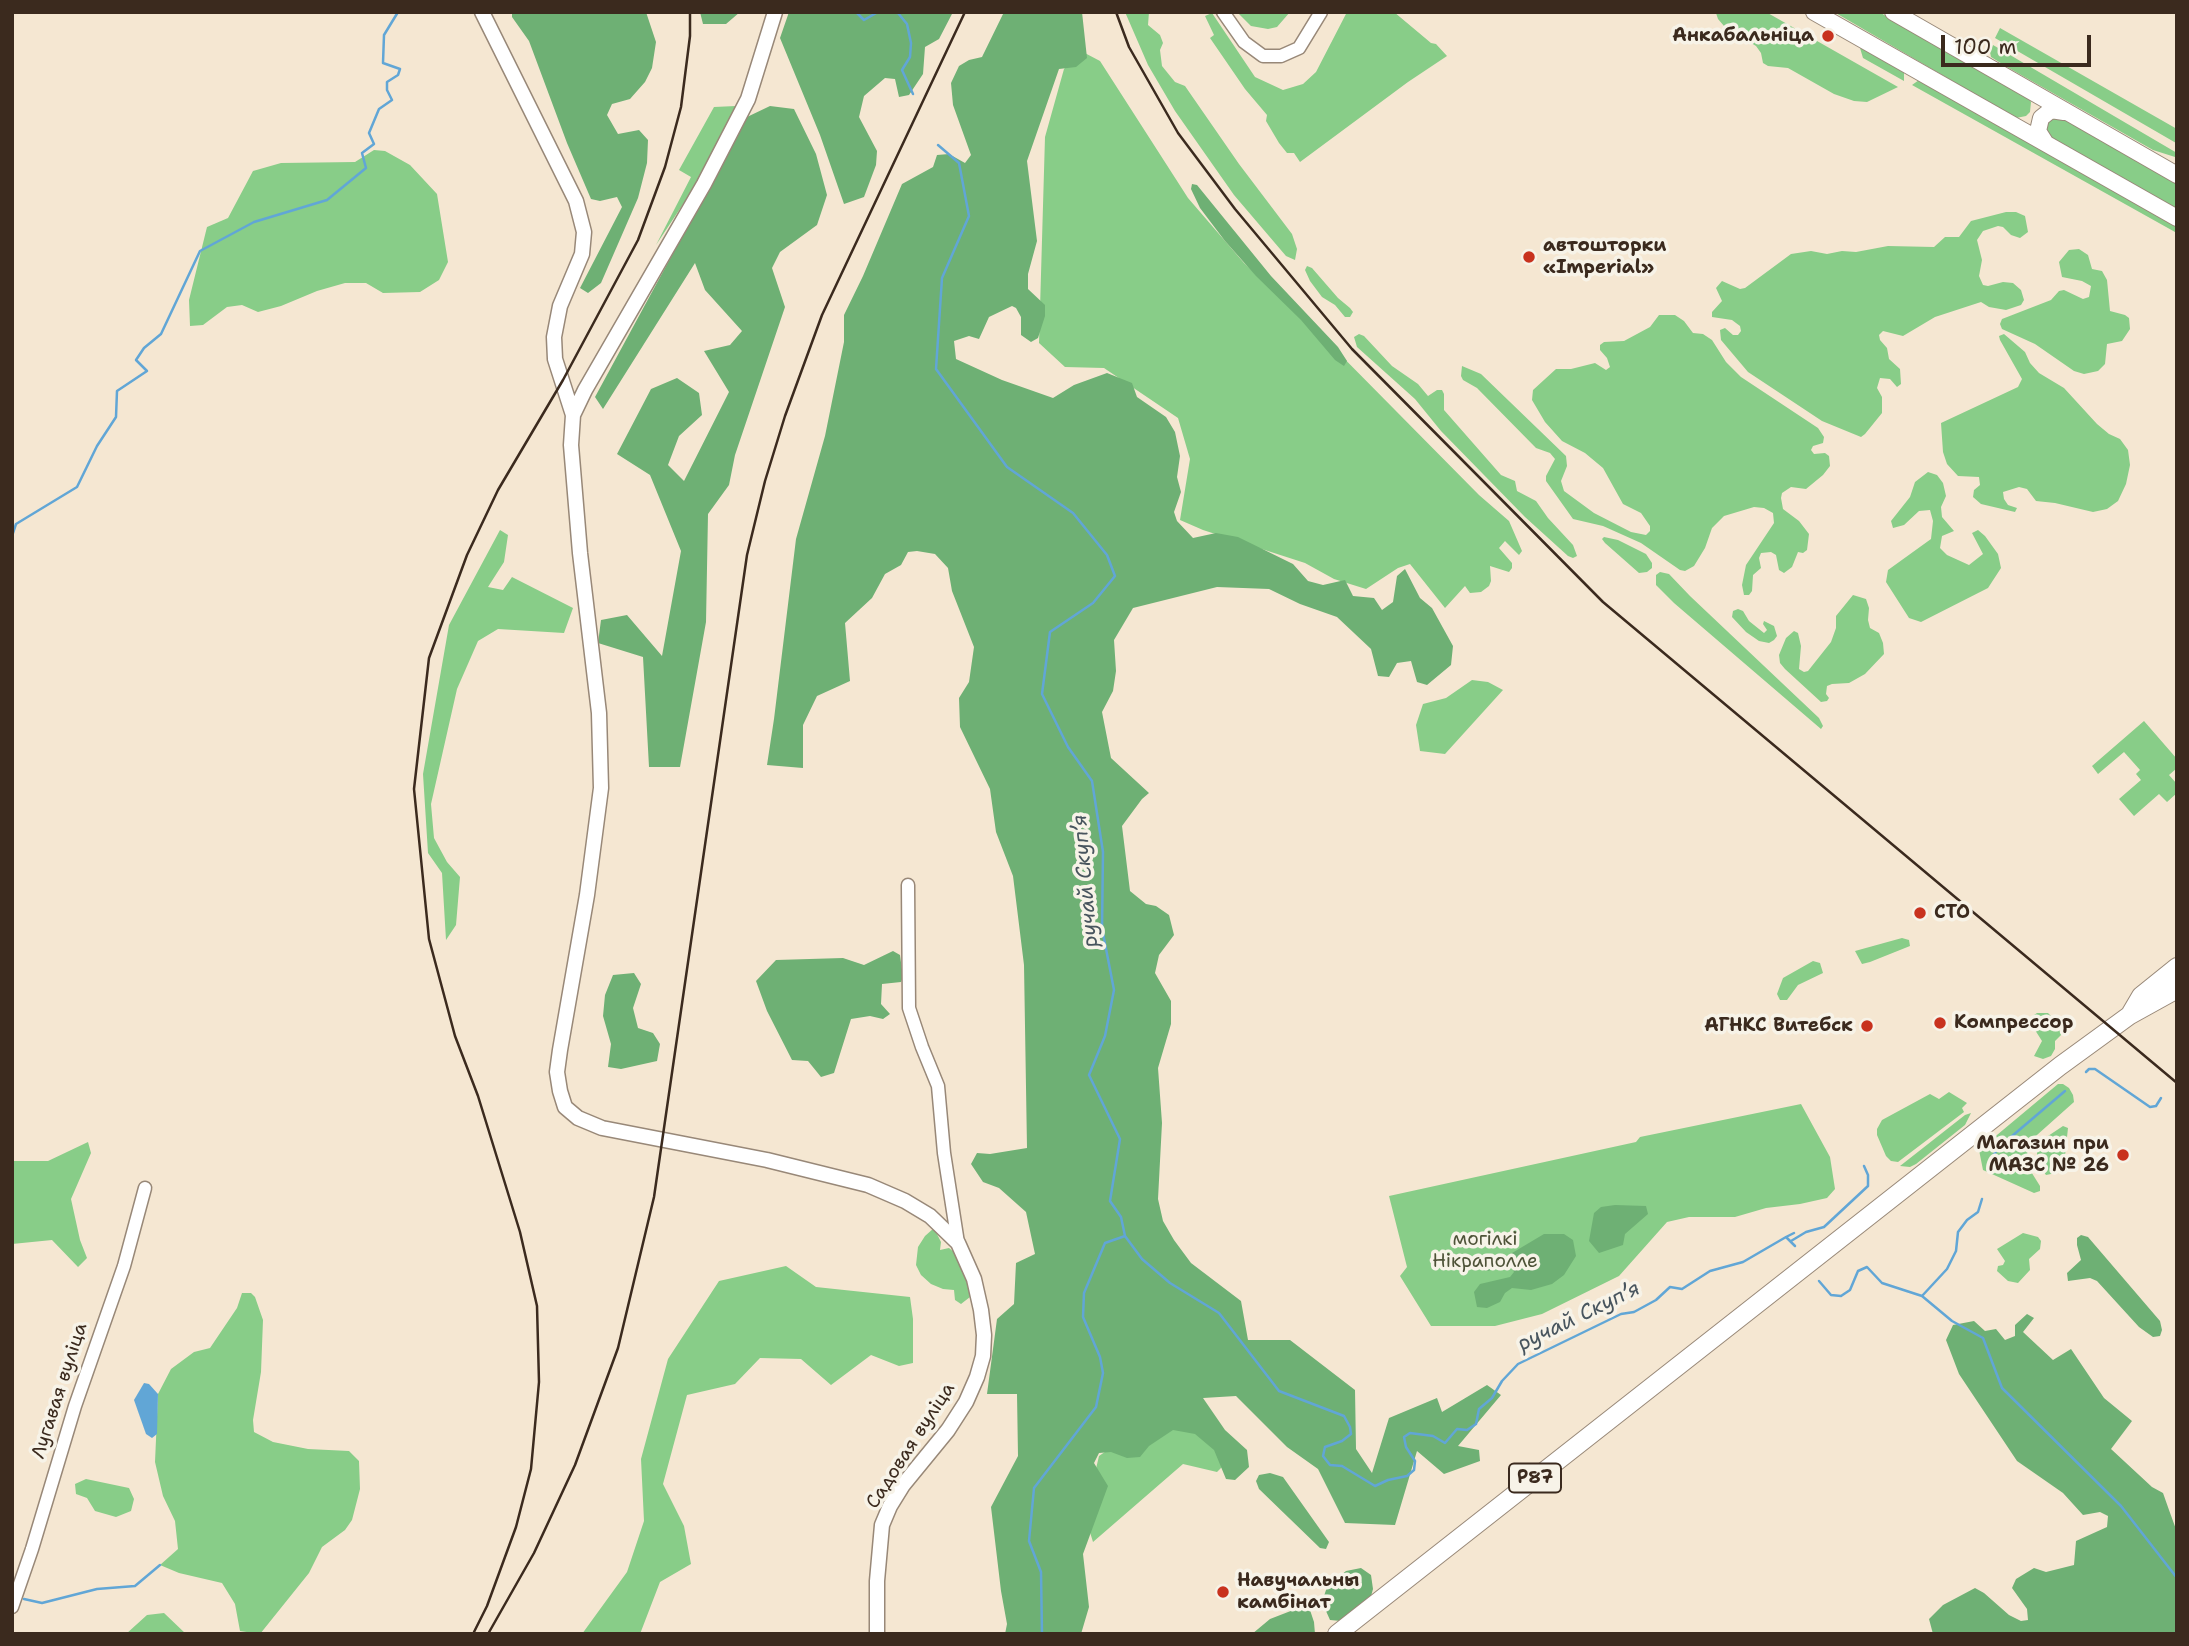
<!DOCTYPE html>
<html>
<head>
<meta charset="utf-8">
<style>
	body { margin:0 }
	#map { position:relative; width:2189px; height:1646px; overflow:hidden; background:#f5e7d2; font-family:"Shantell Sans",sans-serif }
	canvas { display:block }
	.frame { position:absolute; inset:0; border:14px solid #3b2a1e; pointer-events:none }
	.scale { position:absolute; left:1941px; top:35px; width:150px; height:32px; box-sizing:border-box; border:4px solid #3b2a1e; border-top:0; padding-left:9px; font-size:21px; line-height:24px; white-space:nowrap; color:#3b2a1e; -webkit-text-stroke:5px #f7f3e8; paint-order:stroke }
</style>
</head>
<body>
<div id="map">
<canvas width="2189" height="1646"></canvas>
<div class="frame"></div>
<div class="scale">100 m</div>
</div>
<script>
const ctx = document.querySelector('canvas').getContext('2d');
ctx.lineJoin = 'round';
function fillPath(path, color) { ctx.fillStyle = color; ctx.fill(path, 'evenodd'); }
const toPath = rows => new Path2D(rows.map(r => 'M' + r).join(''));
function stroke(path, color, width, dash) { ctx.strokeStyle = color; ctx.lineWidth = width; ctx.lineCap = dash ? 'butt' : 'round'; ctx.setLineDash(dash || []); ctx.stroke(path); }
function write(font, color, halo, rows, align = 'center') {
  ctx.font = font + ' "Shantell Sans",sans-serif'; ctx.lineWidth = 7; ctx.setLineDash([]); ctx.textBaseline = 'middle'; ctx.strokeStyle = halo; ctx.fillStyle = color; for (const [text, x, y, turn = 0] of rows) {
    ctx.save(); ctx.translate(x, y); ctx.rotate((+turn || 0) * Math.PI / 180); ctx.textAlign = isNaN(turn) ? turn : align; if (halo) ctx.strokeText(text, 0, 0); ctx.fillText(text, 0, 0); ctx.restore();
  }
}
fillPath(toPath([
	[1125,12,1149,12,1148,25,1160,35,1163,43,1160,50,1162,66,1175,82,1185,86,1239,164,1292,234,1297,249,1295,260,1286,256,1234,195,1175,111,1148,65],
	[1237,12,1290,12,1277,27,1268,29,1251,26],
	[1347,12,1394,12,1431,43,1436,44,1447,56,1408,82,1300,162,1294,153,1287,153,1279,143,1266,121,1267,115,1245,89,1210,38,1214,35,1205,16,1212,13,1255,77,1283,90,1303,84,1316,72],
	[1766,12,1898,87,1867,102,1854,101,1834,94,1788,68,1768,66,1763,63,1761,53,1756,46,1724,26,1718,19,1716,13],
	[1834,12,1879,12,2028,97,2031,102,2030,112,2026,116,2016,118],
	[2000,28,2177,129,2176,143,1995,38],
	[1993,45,2177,153,2175,157,2153,150,2007,67,1991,57,1990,52],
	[1860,48,1904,68,1904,81,1863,58],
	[1081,51,1100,61,1188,198,1244,263,1313,327,1479,495,1509,521,1522,551,1519,555,1505,541,1499,548,1512,563,1512,568,1509,572,1490,566,1491,581,1489,586,1481,592,1470,593,1465,586,1445,608,1410,564,1398,568,1366,589,1334,579,1305,563,1203,530,1180,520,1190,459,1178,418,1104,368,1065,367,1039,343,1045,137,1064,69],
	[1919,80,2175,224,2175,232,1912,85],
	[736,106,705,171,656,245,691,177,679,170,714,107],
	[2062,117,2177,182,2177,209,2047,136,2044,120],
	[374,150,385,151,410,165,437,194,448,262,439,280,420,292,383,293,366,283,345,283,317,291,281,306,258,312,242,305,227,307,203,325,190,326,189,300,207,227,228,218,253,171,281,163,355,162],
	[2006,212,2016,212,2025,216,2028,232,2020,238,2011,235,2003,227,1998,226,1983,231,1977,240,1982,260,1979,276,1983,285,1988,286,2003,282,2013,283,2021,290,2024,300,2021,305,2006,310,1989,307,1981,302,1935,317,1903,336,1883,331,1879,335,1880,340,1887,348,1889,359,1900,369,1901,384,1897,387,1890,379,1880,378,1877,388,1882,397,1882,413,1865,434,1861,437,1822,421,1748,372,1721,340,1720,330,1725,328,1733,335,1738,335,1741,331,1740,326,1732,320,1712,317,1712,312,1722,301,1716,288,1722,281,1740,289,1745,288,1791,254,1811,251,1827,254,1842,251,1856,252,1888,246,1934,247,1945,237,1959,237,1971,221],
	[2079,249,2088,255,2092,269,2102,271,2107,280,2110,311,2125,315,2129,318,2130,329,2122,341,2107,344,2105,364,2098,371,2084,374,2074,371,2035,344,2002,329,2000,324,2002,319,2051,300,2059,291,2064,290,2083,299,2089,297,2091,286,2082,281,2062,277,2059,262,2069,250],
	[1307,266,1312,268,1338,298,1350,308,1353,312,1350,317,1345,317,1335,305,1322,297,1310,281,1305,270],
	[1659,315,1675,315,1684,321,1693,333,1703,334,1712,340,1726,362,1741,377,1818,428,1824,437,1823,443,1813,446,1811,450,1814,454,1825,453,1829,456,1830,466,1823,475,1806,489,1791,487,1782,493,1781,498,1783,509,1799,521,1809,534,1807,550,1803,553,1798,552,1792,567,1784,573,1779,570,1776,555,1771,552,1761,553,1759,558,1761,568,1753,575,1752,591,1749,595,1744,595,1742,585,1746,565,1774,523,1773,513,1764,508,1754,507,1724,516,1712,528,1705,548,1694,566,1685,571,1680,570,1641,543,1603,526,1573,519,1546,481,1546,476,1555,459,1550,453,1536,448,1477,388,1463,380,1461,376,1462,366,1481,374,1566,456,1567,466,1561,481,1564,491,1594,513,1631,532,1646,535,1650,531,1650,526,1641,513,1623,504,1603,468,1585,453,1562,441,1545,422,1532,400,1533,390,1556,369,1571,369,1595,363,1606,370,1610,367,1607,358,1600,350,1600,345,1604,342,1624,341,1650,327],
	[1359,334,1364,336,1392,366,1418,384,1428,396,1437,390,1442,390,1444,394,1444,410,1501,475,1515,481,1517,491,1536,501,1548,518,1573,545,1577,556,1573,558,1568,556,1525,517,1441,431,1415,399,1357,347,1354,337],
	[2004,334,2025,352,2030,363,2039,373,2064,388,2097,424,2109,434,2120,439,2128,450,2130,465,2126,484,2118,501,2107,509,2093,512,2055,503,2036,501,2027,489,2019,487,2003,492,2004,499,2008,505,2017,508,2015,512,1981,504,1973,497,1974,490,1980,485,1979,477,1958,476,1947,464,1943,452,1941,423,2018,387,2022,379,2000,340,1999,336],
	[1928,472,1937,475,1943,483,1946,496,1941,507,1942,517,1954,531,1942,536,1940,548,1947,555,1969,565,1983,554,1972,533,1978,530,1985,536,1998,554,2001,568,1988,588,1921,622,1909,618,1886,582,1888,570,1931,539,1933,521,1930,510,1919,511,1904,525,1893,528,1891,521,1910,497,1915,482],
	[500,530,508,535,504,562,488,587,503,590,512,577,573,608,564,633,498,629,478,641,457,689,431,804,434,838,447,862,460,877,456,925,446,940,442,873,428,853,423,774,449,625],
	[1604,537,1618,540,1646,554,1652,563,1652,568,1647,572,1639,573,1605,543,1602,539],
	[1660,572,1669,574,1690,596,1819,718,1823,726,1821,729,1674,603,1656,585,1656,575],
	[1853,595,1866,599,1869,608,1868,620,1870,628,1879,633,1883,643,1884,654,1865,674,1849,683,1832,684,1827,686,1826,694,1829,698,1827,701,1821,702,1785,669,1780,663,1779,655,1786,638,1794,631,1798,633,1801,646,1799,669,1804,672,1808,671,1831,642,1836,628,1836,616],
	[1738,609,1743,611,1749,621,1764,633,1767,630,1763,624,1764,621,1774,626,1777,636,1774,640,1769,643,1759,641,1746,632,1732,617,1733,611],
	[1472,680,1488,682,1503,690,1445,754,1420,751,1416,725,1423,704,1446,698],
	[2144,721,2177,759,2177,768,2169,775,2177,784,2177,793,2167,802,2159,794,2134,816,2119,799,2141,780,2136,774,2140,770,2124,752,2098,774,2092,766],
	[1902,938,1909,940,1910,946,1870,962,1862,964,1855,951],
	[1813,961,1820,963,1823,973,1798,985,1787,1000,1780,1000,1777,994,1783,978],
	[2037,1013,2048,1013,2062,1027,2062,1034,2055,1041,2055,1049,2051,1056,2043,1059,2034,1056,2042,1041,2028,1019],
	[2058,1084,2063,1084,2069,1088,2073,1095,2074,1102,2028,1143,2027,1160,2030,1170,2040,1186,2040,1191,2034,1193,1983,1170,1979,1150],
	[1949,1092,1967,1103,1962,1108,1964,1112,1898,1162,1891,1161,1886,1156,1877,1135,1877,1129,1882,1120,1930,1094,1939,1099],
	[1801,1104,1830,1157,1835,1189,1827,1198,1800,1204,1766,1208,1735,1217,1689,1217,1667,1222,1619,1276,1542,1314,1495,1326,1431,1326,1400,1276,1407,1267,1389,1196,1636,1142,1640,1137],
	[1971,1113,1965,1125,1916,1164,1910,1167,1900,1166,1965,1115],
	[2063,1126,2068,1128,2064,1165,2056,1173,2046,1175,2037,1162,2037,1149,2048,1136],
	[88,1142,91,1153,71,1199,80,1240,87,1258,78,1267,52,1240,12,1244,12,1161,48,1161],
	[934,1228,941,1242,940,1250,949,1248,955,1253,965,1274,970,1297,961,1304,955,1300,954,1290,943,1289,931,1284,921,1275,916,1265,918,1247,925,1236],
	[2023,1233,2038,1237,2041,1241,2040,1249,2029,1259,2030,1270,2018,1283,2008,1281,1997,1271,1998,1266,2003,1265,2005,1261,1997,1249],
	[786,1266,816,1287,910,1297,913,1319,913,1363,899,1366,871,1355,831,1385,801,1359,760,1358,735,1384,687,1395,663,1484,684,1526,691,1564,660,1582,640,1634,582,1634,627,1572,644,1521,641,1459,668,1359,719,1281],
	[242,1293,251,1293,255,1297,263,1320,261,1372,253,1420,254,1432,273,1442,308,1449,349,1451,359,1461,360,1489,352,1520,345,1530,322,1547,309,1573,260,1634,240,1631,235,1604,222,1583,179,1573,160,1565,178,1549,175,1521,163,1496,155,1462,158,1394,171,1369,194,1352,210,1348,237,1308],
	[1164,1411,1234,1455,1217,1472,1183,1464,1093,1542,1089,1529,1094,1477,1099,1456],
	[86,1479,129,1488,134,1499,131,1511,116,1517,95,1511,87,1498,76,1494,75,1484],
	[164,1613,186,1634,126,1634,147,1615]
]), '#88cd88');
fillPath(toPath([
	[512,12,646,12,656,42,652,68,645,82,630,99,612,104,607,115,618,134,639,130,648,140,647,163,638,198,601,283,588,293,580,288,622,207,617,197,600,201,591,199,567,143,529,41,512,17],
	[700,12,740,12,726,24,703,24],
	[789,12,953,12,939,39,925,47,923,74,909,95,899,97,895,79,885,78,864,96,859,117,877,151,876,165,864,197,844,204,820,135,780,38],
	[1004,12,1082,12,1087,58,1076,67,1059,69,1027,161,1037,241,1028,274,1028,289,1045,305,1045,316,1038,338,1031,342,1021,335,1021,317,1016,308,1012,306,989,317,979,339,969,336,954,341,956,359,1002,380,1053,398,1074,385,1107,373,1132,383,1137,397,1166,417,1175,432,1180,456,1177,477,1181,492,1174,512,1177,521,1193,538,1216,533,1238,537,1293,564,1308,581,1323,585,1345,580,1353,596,1374,598,1382,610,1393,602,1397,576,1405,569,1420,598,1432,608,1453,646,1451,665,1427,685,1417,682,1411,661,1397,663,1389,677,1378,676,1371,649,1337,617,1300,604,1269,589,1217,587,1133,608,1114,640,1116,671,1113,691,1102,712,1111,758,1149,793,1142,799,1122,826,1130,891,1146,904,1156,906,1169,915,1174,935,1159,955,1155,973,1171,1001,1171,1024,1158,1068,1162,1123,1158,1199,1163,1221,1174,1240,1191,1263,1241,1301,1248,1340,1290,1340,1355,1390,1356,1449,1372,1473,1389,1418,1437,1398,1442,1412,1487,1385,1501,1395,1458,1446,1479,1450,1480,1461,1444,1474,1417,1451,1395,1525,1345,1523,1318,1469,1287,1447,1236,1396,1203,1398,1225,1430,1247,1450,1249,1467,1235,1480,1226,1479,1214,1450,1195,1434,1173,1430,1149,1446,1140,1457,1127,1458,1111,1452,1099,1453,1094,1463,1108,1486,1083,1554,1089,1607,1081,1634,1005,1634,1007,1624,1001,1591,991,1507,1018,1456,1017,1394,987,1394,997,1319,1014,1304,1016,1263,1035,1254,1026,1212,999,1188,983,1182,971,1164,977,1153,990,1154,1027,1148,1024,965,1013,876,996,832,990,789,960,727,959,698,969,682,974,647,952,591,948,568,935,554,917,551,908,552,901,565,885,574,872,598,845,623,850,681,817,696,803,725,803,768,767,765,774,719,796,539,825,436,844,342,844,315,863,276,902,184,933,167,937,155,949,154,965,163,971,155,953,105,951,83,959,66,969,60,982,57],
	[770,106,794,109,816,154,827,195,817,225,780,252,772,268,785,307,735,455,729,485,708,514,706,622,680,767,649,767,643,657,598,643,601,620,627,615,662,656,681,551,650,475,617,454,651,389,677,378,699,393,702,415,679,436,668,465,684,481,729,392,704,351,730,345,742,331,705,290,695,263,603,409,595,397,747,117],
	[1192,184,1197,185,1271,276,1338,347,1347,361,1344,366,1335,360,1301,320,1256,276,1225,241,1200,208,1191,189],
	[893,951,900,955,903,977,901,982,882,984,881,1004,890,1014,883,1019,870,1016,851,1019,834,1073,821,1077,808,1061,792,1060,767,1011,756,981,776,960,843,958,864,965],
	[634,973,641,984,633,1008,638,1028,653,1033,660,1044,657,1061,621,1069,608,1067,611,1044,603,1016,605,995,613,975],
	[1615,1205,1646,1206,1648,1214,1625,1234,1623,1245,1599,1253,1589,1241,1594,1213,1601,1207],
	[1544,1234,1564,1234,1573,1240,1576,1256,1564,1275,1552,1284,1531,1290,1512,1288,1505,1293,1500,1302,1487,1308,1477,1307,1474,1292,1480,1284,1510,1277,1514,1272,1509,1263,1488,1271,1484,1269,1486,1259,1507,1256],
	[2081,1235,2088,1237,2160,1321,2162,1330,2160,1336,2153,1337,2139,1327,2097,1281,2090,1278,2068,1281,2067,1273,2081,1260,2077,1245,2077,1238],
	[2027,1314,2034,1318,2023,1332,2053,1360,2071,1349,2104,1398,2132,1421,2111,1449,2152,1487,2163,1493,2169,1510,2177,1532,2177,1634,1933,1634,1929,1619,1943,1605,1975,1588,1984,1593,2009,1615,2021,1621,2028,1620,2027,1609,2012,1588,2016,1579,2034,1568,2046,1572,2074,1565,2076,1541,2107,1527,2108,1516,2100,1512,2083,1515,2063,1493,2017,1461,1959,1374,1946,1340,1953,1325,1974,1321,1985,1331,1996,1329,2005,1340,2015,1336,2015,1325],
	[1270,1473,1283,1477,1329,1542,1326,1549,1320,1548,1259,1489,1256,1481,1259,1475],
	[1361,1568,1371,1575,1373,1589,1370,1600,1341,1621,1330,1620,1322,1602,1327,1587,1346,1571],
	[1301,1607,1309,1607,1314,1622,1315,1634,1252,1634,1270,1619]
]), '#6eb074');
fillPath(toPath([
	[144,1383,149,1384,158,1394,157,1434,152,1438,146,1434,134,1400]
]), '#61a6d6');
stroke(toPath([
	[856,12,864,20,878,12],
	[888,12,898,13,907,24,911,43,910,57,902,70,913,94],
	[938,145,959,163,969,216,942,278,936,369,1007,467,1073,513,1107,555,1115,576,1093,603,1050,632,1042,694,1068,747,1092,781,1103,852,1102,928,1114,990,1105,1036,1089,1075,1120,1139,1110,1201,1121,1217,1125,1236,1142,1259,1170,1283,1219,1313,1279,1391,1344,1416,1350,1427,1351,1434,1342,1441,1325,1447,1323,1456,1330,1465,1342,1466,1375,1486,1388,1480,1407,1476,1414,1470,1415,1461,1406,1447,1404,1437,1410,1433,1433,1436,1445,1443,1457,1429,1467,1430,1476,1424,1479,1409,1492,1398,1502,1381,1518,1364,1621,1314,1634,1312,1656,1300,1670,1287,1682,1289,1710,1271,1743,1262,1786,1237,1795,1246],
	[12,536,16,524,77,487,97,446,116,417,117,391,147,371,136,360,144,348,161,334,200,251,254,222,327,200,366,168,362,153,374,144,369,133,379,109,392,100,387,90,387,82,398,75,400,69,383,63,384,35,398,12],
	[2086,1072,2089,1069,2095,1069,2150,1107,2156,1106,2161,1098],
	[1992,1172,1993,1156,1998,1148,2065,1091],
	[1786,1237,1794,1233],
	[1791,1241,1806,1232,1824,1227,1868,1186,1868,1175,1864,1166],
	[1819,1281,1831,1295,1841,1296,1850,1290,1858,1271,1867,1267,1882,1283,1922,1296,1952,1321,1983,1338,2002,1388,2121,1506,2177,1578],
	[1922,1296,1947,1269,1956,1251,1958,1232,1967,1220,1978,1212,1982,1199],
	[24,1599,42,1603,97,1589,135,1586,160,1565],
	[1042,1634,1041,1572,1029,1541,1034,1488,1096,1407,1103,1373,1100,1357,1083,1317,1084,1293,1105,1243,1125,1236]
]), '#61a6d6', 2.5);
const minor = toPath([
	[1223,12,1244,42,1263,56,1281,56,1299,48,1321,12],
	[908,885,909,1008,922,1047,938,1086,944,1153,958,1243],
	[12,1607,32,1549,75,1406,124,1266,145,1188]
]);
const tertiary = toPath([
	[482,12,576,201,584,232,582,254,560,306,554,337,555,359,573,415,571,445,580,553,599,713,601,788,587,895,560,1050,557,1072,560,1091,565,1107,578,1118,602,1128,767,1160,868,1185,905,1201,930,1216,958,1243,974,1279,981,1310,984,1335,983,1356,977,1377,966,1402,948,1430,903,1485,890,1506,882,1525,877,1581,877,1634],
	[573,415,585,390,704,184,748,99,775,12]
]);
const secondary = toPath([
	[1814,12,2177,218],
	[1893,12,2177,175],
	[2045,142,2038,131,2041,118,2051,110,2064,112]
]);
const primary = toPath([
	[2131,1013,2141,996,2177,967],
	[1337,1634,2060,1066,2130,1015,2177,989]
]);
stroke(minor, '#988878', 15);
stroke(tertiary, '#988878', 17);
stroke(secondary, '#988878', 18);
stroke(primary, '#988878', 20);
stroke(minor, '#fff', 12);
stroke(tertiary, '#fff', 14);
stroke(secondary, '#fff', 16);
stroke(primary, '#fff', 18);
stroke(toPath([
	[1116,12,1129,47,1178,133,1235,209,1352,349,1603,602,2177,1083],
	[473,1634,487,1606,516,1527,531,1469,539,1382,537,1306,520,1232,478,1096,455,1036,429,939,414,789,429,658,467,555,498,490,563,380,638,240,665,167,681,107,690,36,690,12],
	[488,1634,534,1553,575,1465,618,1348,654,1197,747,555,765,481,785,416,822,315,965,12]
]), '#3b2a1e', 2.5);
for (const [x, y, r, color] of [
	[1828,36,7,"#c8321e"],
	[1529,257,7,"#c8321e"],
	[1920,913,7,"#c8321e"],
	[1940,1023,7,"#c8321e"],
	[1867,1026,7,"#c8321e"],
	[2123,1155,7,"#c8321e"],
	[1223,1592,7,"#c8321e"]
]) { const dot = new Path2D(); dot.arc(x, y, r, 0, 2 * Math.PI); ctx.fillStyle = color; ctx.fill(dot); stroke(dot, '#f7f3e8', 2.5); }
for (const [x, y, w] of [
	[1535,1478,52]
]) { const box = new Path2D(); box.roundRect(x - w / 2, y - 14.5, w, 29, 5); ctx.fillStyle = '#f7f3e8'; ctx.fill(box); stroke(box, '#3b2a1e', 2); }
write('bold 18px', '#3b2a1e', null, [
	["Р87",1535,1478]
]);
write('bold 19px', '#3b2a1e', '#f7f3e8', [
	["Анкабальніца",1814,36,"right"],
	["автошторки",1543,246],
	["«Imperial»",1543,268],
	["СТО",1934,913],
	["Компрессор",1954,1023],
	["АГНКС Витебск",1853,1026,"right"],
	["Магазин при",2109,1144,"right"],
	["МАЗС № 26",2109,1166,"right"],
	["Навучальны",1237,1581],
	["камбінат",1237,1603]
], 'left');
write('19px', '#4e5338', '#f7f3e8', [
	["могілкі",1485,1240],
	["Нікраполле",1485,1262]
]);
write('19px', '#3b2a1e', '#f7f3e8', [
	["Лугавая вуліца",60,1391,-72],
	["Садовая вуліца",911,1446,-57]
]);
write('italic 21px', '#48555e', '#f7f3e8', [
	["ручай Скупʼя",1086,881,-95],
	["ручай Скупʼя",1579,1317,-26]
]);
</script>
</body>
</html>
